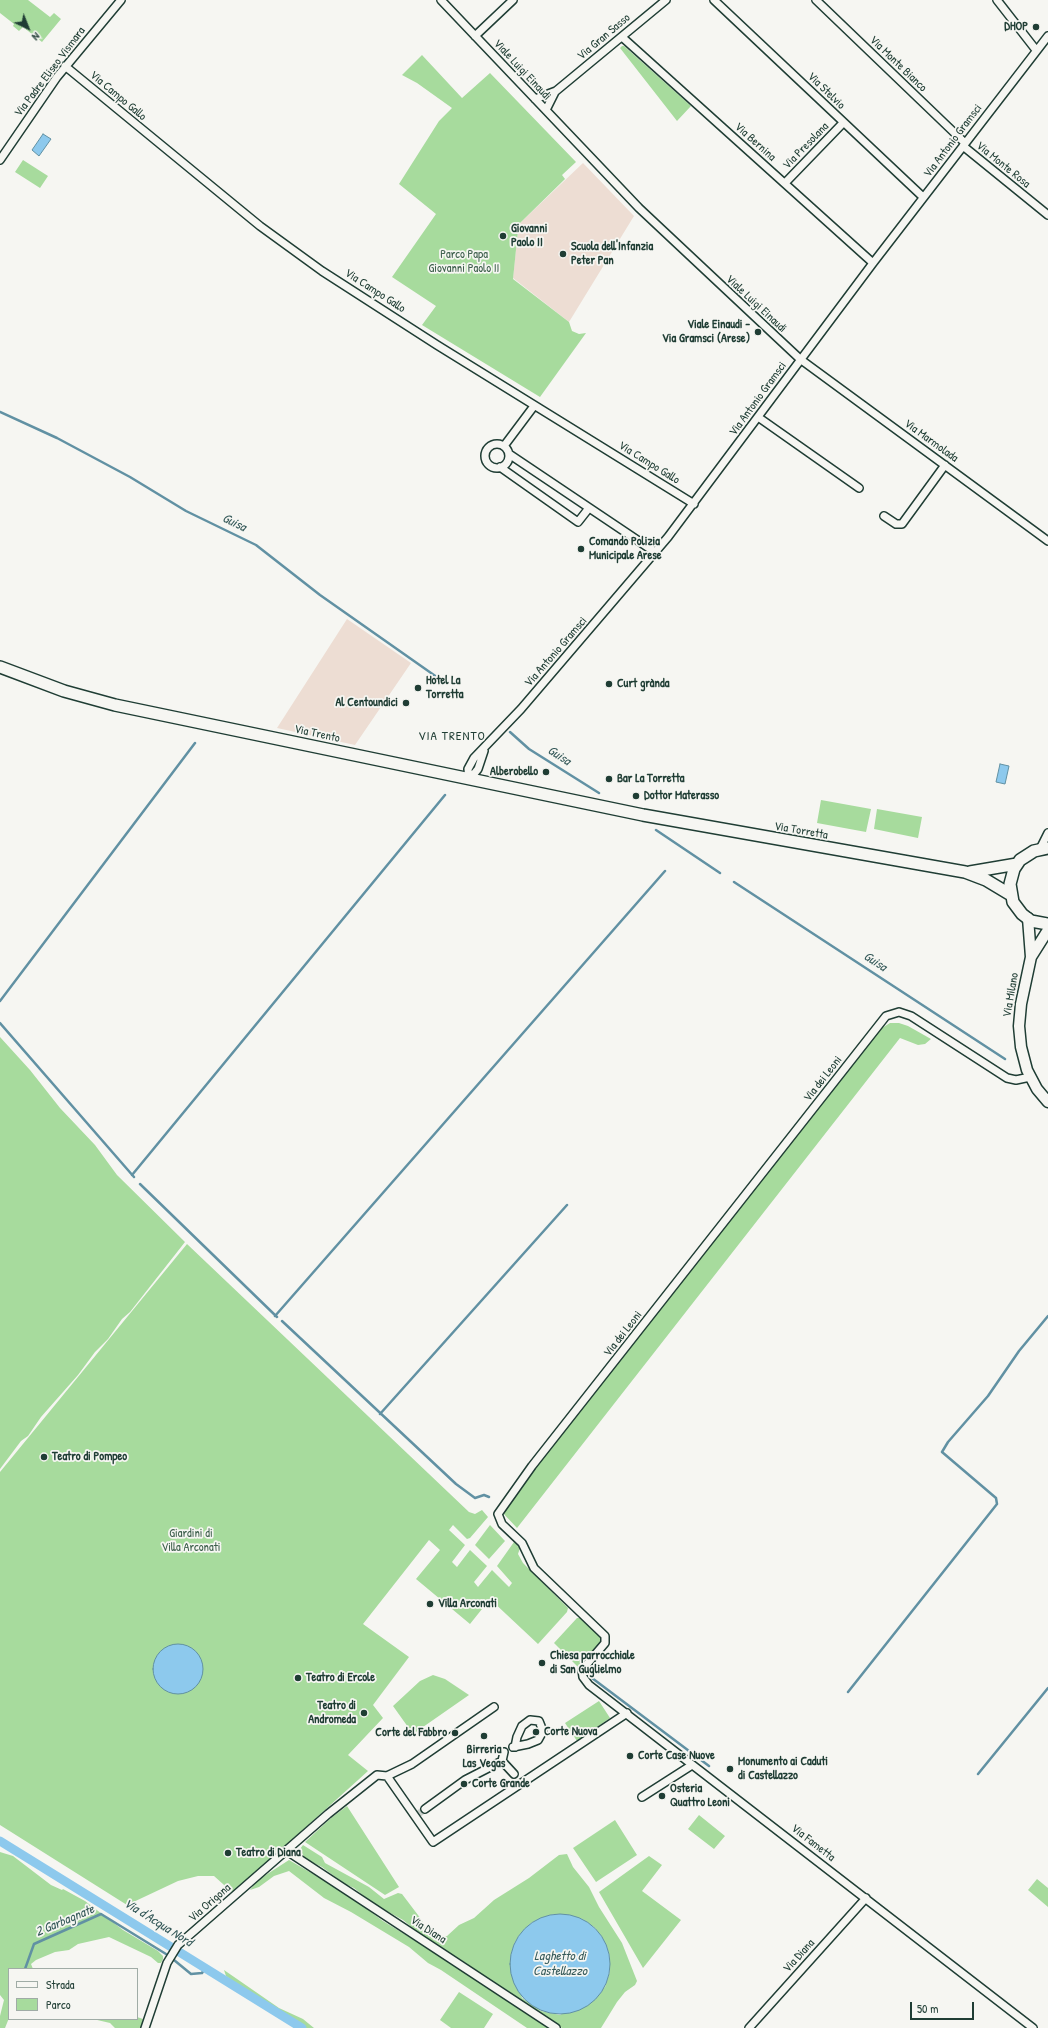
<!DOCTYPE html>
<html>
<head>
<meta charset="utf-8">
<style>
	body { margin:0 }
	#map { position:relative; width:1048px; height:2028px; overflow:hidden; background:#f6f6f2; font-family:"Patrick Hand",sans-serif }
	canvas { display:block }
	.legend { position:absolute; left:8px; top:1968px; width:130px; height:52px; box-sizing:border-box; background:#f6f6f2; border:1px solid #a0aca6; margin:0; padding:5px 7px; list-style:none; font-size:12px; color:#1f3d34 }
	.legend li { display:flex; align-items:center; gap:8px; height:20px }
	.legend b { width:20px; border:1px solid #a0aca6 }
	.north { position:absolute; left:8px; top:8px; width:40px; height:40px; -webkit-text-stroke:3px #f6f6f2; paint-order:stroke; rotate:137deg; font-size:11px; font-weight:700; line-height:16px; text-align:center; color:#1f3d34 }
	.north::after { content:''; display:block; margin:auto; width:14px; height:18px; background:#1f3d34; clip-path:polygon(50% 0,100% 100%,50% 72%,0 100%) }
	.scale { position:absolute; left:910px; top:2002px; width:64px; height:18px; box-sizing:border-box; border:2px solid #1f3d34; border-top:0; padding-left:5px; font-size:12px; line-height:14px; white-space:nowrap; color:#1f3d34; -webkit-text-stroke:3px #f6f6f2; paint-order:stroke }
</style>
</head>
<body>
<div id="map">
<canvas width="1048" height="2028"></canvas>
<ul class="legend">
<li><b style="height:5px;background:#f6f6f2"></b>Strada</li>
<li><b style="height:11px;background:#a7db9d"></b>Parco</li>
</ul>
<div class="north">N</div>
<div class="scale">50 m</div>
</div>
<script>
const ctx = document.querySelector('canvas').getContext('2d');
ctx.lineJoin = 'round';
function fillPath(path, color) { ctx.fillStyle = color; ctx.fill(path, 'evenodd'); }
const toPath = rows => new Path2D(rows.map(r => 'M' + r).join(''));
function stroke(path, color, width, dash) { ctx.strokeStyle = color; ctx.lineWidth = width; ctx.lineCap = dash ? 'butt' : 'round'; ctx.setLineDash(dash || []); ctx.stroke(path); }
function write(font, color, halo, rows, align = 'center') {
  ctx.font = font + ' "Patrick Hand",sans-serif'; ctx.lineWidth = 3.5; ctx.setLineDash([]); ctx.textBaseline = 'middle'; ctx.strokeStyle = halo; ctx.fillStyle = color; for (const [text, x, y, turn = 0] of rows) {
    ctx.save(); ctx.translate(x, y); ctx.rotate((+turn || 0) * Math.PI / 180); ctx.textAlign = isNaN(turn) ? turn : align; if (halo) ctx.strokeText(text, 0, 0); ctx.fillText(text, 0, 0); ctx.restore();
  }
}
fillPath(toPath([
	[583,163,634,216,569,322,513,278,518,230,520,223],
	[347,619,411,663,355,745,277,728]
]), '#edddd3');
fillPath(toPath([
	[0,0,28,0,50,17,54,13,61,19,42,42,23,27,19,31,13,26,14,24,0,13],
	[622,46,624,46,691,106,677,121,620,48],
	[422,55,462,98,490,73,576,162,562,175,565,179,520,223,518,230,513,279,569,322,572,331,579,334,586,333,540,397,422,325,436,306,392,277,436,214,399,184,439,121,452,108,417,83,402,75],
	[23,160,48,176,40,188,15,172],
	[821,800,871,809,866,832,817,823],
	[877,809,922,817,918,838,874,829],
	[890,1023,899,1023,908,1026,931,1039,925,1044,918,1045,900,1038,517,1528,501,1511,882,1028],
	[0,1037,30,1070,60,1108,95,1145,117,1175,185,1242,130,1312,122,1319,108,1339,95,1352,78,1375,41,1417,28,1436,21,1441,0,1469],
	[187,1244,469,1512,475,1514,482,1510,488,1517,470,1538,467,1539,453,1525,449,1530,465,1545,452,1562,457,1567,470,1550,487,1566,474,1582,478,1587,492,1570,509,1587,512,1583,497,1566,514,1542,520,1548,518,1554,523,1563,568,1608,567,1612,538,1644,490,1599,470,1624,416,1579,440,1550,429,1540,363,1624,409,1657,373,1705,383,1718,348,1755,368,1771,233,1893,214,1876,198,1876,178,1881,127,1905,0,1825,0,1472],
	[490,1525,505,1541,489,1559,475,1545],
	[577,1618,580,1618,602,1639,602,1642,578,1667,554,1643],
	[433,1675,445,1679,469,1695,413,1734,393,1706,420,1681],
	[599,1701,610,1718,577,1741,565,1723],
	[347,1806,399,1887,385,1895,305,1842,331,1818],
	[699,1815,725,1836,714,1849,688,1829],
	[615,1820,637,1855,596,1882,573,1848],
	[303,1845,322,1857,325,1863,369,1887,384,1899,398,1893,402,1894,421,1919,430,1936,437,1940,447,1936,459,1925,474,1918,494,1900,529,1878,559,1855,567,1854,573,1867,589,1887,599,1907,622,1943,637,1981,635,1985,625,1992,617,2002,601,2028,562,2028,525,2005,507,1990,482,1977,466,1963,426,1939,403,1920,374,1904,354,1888,345,1884,322,1867,305,1859,300,1849],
	[554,1914,568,1915,582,1919,594,1927,601,1936,607,1947,610,1958,610,1971,605,1987,560,2015,541,2011,522,1998,511,1954,515,1942,522,1932,531,1923,541,1918],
	[0,1852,13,1856,51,1885,62,1890,63,1889,85,1901,123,1930,158,1951,163,1956,163,1959,161,1963,158,1963,151,1957,109,1937,78,1944,69,1950,55,1952,36,1960,31,1964,33,1969,9,1969,9,2018,5,2028,0,2028,0,2016,4,2000,0,1995],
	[649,1856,662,1865,642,1891,681,1920,643,1968,599,1892],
	[289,1860,344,1892,383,1921,448,1961,548,2028,527,2028,441,1970,428,1963,409,1947,351,1912,324,1898,289,1871,274,1876,259,1887,250,1890,258,1880],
	[1037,1879,1048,1888,1048,1907,1028,1890],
	[224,1970,279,2008,303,2019,314,2028,298,2028,291,2018,237,1984,226,1976],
	[459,1992,493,2014,484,2028,451,2028,440,2020],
	[137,2017,143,2019,141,2028,115,2028,110,2023,93,2019,137,2019]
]), '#a7db9d');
const water = toPath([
	[43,134,51,139,39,156,32,150,43,134],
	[1000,764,1009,766,1005,784,996,782,1000,764],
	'153 1669a25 25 0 1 1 50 0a25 25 0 1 1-50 0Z',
	'510 1964a50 50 0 1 1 100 0a50 50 0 1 1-100 0Z'
]);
fillPath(water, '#8dc9ed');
stroke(water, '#6191a3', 1);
stroke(toPath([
	[0,412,57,438,130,477,186,511,256,545,320,595,441,680],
	[510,732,529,749,599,793],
	[656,830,720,873],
	[734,882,1005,1059],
	[0,1001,195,743],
	[0,1023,134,1177],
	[132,1175,445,795],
	[140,1184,277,1317],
	[275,1316,665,871],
	[282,1321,456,1484,475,1498,484,1495,489,1497],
	[380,1414,567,1205],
	[592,1678,709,1766],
	[848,1692,997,1504,996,1498,942,1452,948,1442,988,1396,1019,1351,1048,1316],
	[978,1774,1048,1688],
	[174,1960,191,1974,202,1973,205,1968],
	[25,1969,34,1944,101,1914,166,1954]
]), '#6191a3', 2.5);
stroke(toPath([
	[0,1841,302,2028]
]), '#8dc9ed', 9);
stroke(toPath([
	[417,1815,425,1809]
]), '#cbd1cc', 7, [7, 3.5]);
const street = toPath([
	[441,0,639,208,800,359,1048,541],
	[714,0,923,197],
	[816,0,965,143],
	[997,0,1036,50],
	[475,36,513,0],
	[622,37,873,263],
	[65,66,260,226,322,271,437,345,694,504],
	[535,99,556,91,666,0],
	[546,110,555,92],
	[963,146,1048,215],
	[0,160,57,77,121,0],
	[785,183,843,123],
	[758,417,859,488],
	'485 456a12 12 0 1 1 24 0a12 12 0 1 1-24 0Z',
	[504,446,534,406],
	[509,454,655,552],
	[500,467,578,522,589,508],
	[884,516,896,524,902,524,945,465],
	[469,780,468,769,474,758,521,709,668,537,873,263,1048,36],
	[469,780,478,769,484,751],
	[1040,849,1048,833],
	[1030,1077,1016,1080,1007,1078,911,1016,899,1012,886,1016,532,1466,498,1514,502,1524,522,1543,534,1568,605,1636,605,1643,582,1670,583,1677,589,1685,1033,2028],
	[513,1747,528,1744,538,1740,543,1731,539,1721,530,1720,522,1726,517,1737,515,1747],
	[502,1761,504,1752],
	[387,1776,412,1764,494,1707],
	[642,1797,692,1765],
	[425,1809,465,1780,502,1761,514,1774],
	[287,1851,556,2028],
	[145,2028,167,1963,178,1945,328,1814,377,1775,387,1776,433,1842,627,1713],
	[749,2028,866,1898]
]);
const secondary = toPath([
	[1028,918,1031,957],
	[1048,930,1031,957,1021,1004,1019,1026,1021,1047,1027,1070,1037,1089,1048,1102]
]);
const primary = toPath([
	[0,667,64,691,115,705,643,815,965,872,986,880,1011,895],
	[1048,848,1034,851,1020,860,1014,869,1010,884,1013,902,1022,914,1031,921,1048,924],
	[970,872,1017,864]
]);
stroke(street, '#1f3d34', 10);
stroke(secondary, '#1f3d34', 13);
stroke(primary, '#1f3d34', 14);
stroke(street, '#f6f6f2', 7);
stroke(secondary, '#f6f6f2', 10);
stroke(primary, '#f6f6f2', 11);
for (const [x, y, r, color] of [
	[1036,27,4,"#1f3d34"],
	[503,236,4,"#1f3d34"],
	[563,254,4,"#1f3d34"],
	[758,332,4,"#1f3d34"],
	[581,549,4,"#1f3d34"],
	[609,684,4,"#1f3d34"],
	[418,688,4,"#1f3d34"],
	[406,703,4,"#1f3d34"],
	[546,772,4,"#1f3d34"],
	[609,779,4,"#1f3d34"],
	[636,796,4,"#1f3d34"],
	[44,1457,4,"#1f3d34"],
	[430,1604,4,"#1f3d34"],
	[542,1663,4,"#1f3d34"],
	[298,1678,4,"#1f3d34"],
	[364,1713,4,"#1f3d34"],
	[536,1732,4,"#1f3d34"],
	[455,1733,4,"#1f3d34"],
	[484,1736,4,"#1f3d34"],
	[630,1756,4,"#1f3d34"],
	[730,1769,4,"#1f3d34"],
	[464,1784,4,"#1f3d34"],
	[662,1796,4,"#1f3d34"],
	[228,1853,4,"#1f3d34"]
]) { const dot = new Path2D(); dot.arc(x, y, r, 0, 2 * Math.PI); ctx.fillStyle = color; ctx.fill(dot); stroke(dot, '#f6f6f2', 1.5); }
write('bold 12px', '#1f3d34', '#f6f6f2', [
	["DHOP",1028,27,"right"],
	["Giovanni",511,229],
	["Paolo II",511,243],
	["Scuola dell'Infanzia",571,247],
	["Peter Pan",571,261],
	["Viale Einaudi -",750,325,"right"],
	["Via Gramsci (Arese)",750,339,"right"],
	["Comando Polizia",589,542],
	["Municipale Arese",589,556],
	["Hotel La",426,681],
	["Torretta",426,695],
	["Curt grànda",617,684],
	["Al Centoundici",398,703,"right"],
	["Alberobello",538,772,"right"],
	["Bar La Torretta",617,779],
	["Dottor Materasso",644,796],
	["Teatro di Pompeo",52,1457],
	["Villa Arconati",438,1604],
	["Chiesa parrocchiale",550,1656],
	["di San Guglielmo",550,1670],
	["Teatro di Ercole",306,1678],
	["Teatro di",356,1706,"right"],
	["Andromeda",356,1720,"right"],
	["Corte Nuova",544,1732],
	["Corte del Fabbro",447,1733,"right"],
	["Birreria",484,1750,"center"],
	["Las Vegas",484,1764,"center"],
	["Corte Case Nuove",638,1756],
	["Monumento ai Caduti",738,1762],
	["di Castellazzo",738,1776],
	["Corte Grande",472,1784],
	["Osteria",670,1789],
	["Quattro Leoni",670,1803],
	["Teatro di Diana",236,1853]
], 'left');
write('12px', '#1f3d34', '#f6f6f2', [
	["Via Gran Sasso",604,37,-40],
	["Via Monte Bianco",898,64,44],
	["Viale Luigi Einaudi",522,70,47],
	["Via Padre Eliseo Vismara",50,72,-53],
	["Via Stelvio",826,91,44],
	["Via Campo Gallo",118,96,40],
	["Via Antonio Gramsci",953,141,-53],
	["Via Bernina",755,142,42],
	["Via Presolana",806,146,-46],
	["Via Monte Rosa",1003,165,39],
	["Via Campo Gallo",375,291,33],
	["Viale Luigi Einaudi",756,304,43],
	["Via Antonio Gramsci",758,399,-54],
	["Via Marmolada",931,441,36],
	["Via Campo Gallo",649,463,32],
	["Via Antonio Gramsci",556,652,-49],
	["Via Trento",317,734,12],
	["Via Torretta",801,831,10],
	["Via Milano",1011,995,-80],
	["Via dei Leoni",823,1079,-52],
	["Via dei Leoni",623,1334,-52],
	["Via Fametta",813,1843,38],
	["Via Origona",210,1903,-41],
	["Via Diana",428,1930,33],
	["Via Diana",799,1956,-48]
]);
write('12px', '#3a5d49', '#f6f6f2', [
	["Parco Papa",464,255],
	["Giovanni Paolo II",464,269],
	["Giardini di",191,1534],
	["Villa Arconati",191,1548]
]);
write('italic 13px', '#355959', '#f6f6f2', [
	["Guisa",234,523,26],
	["Guisa",559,756,33],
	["Guisa",875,962,33],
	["2 Garbagnate",65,1921,-23],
	["Via d'Acqua Nord",158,1923,32],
	["Laghetto di",560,1957],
	["Castellazzo",560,1972]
]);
ctx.letterSpacing = '1px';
write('13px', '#1f3d34', '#f6f6f2', [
	["VIA TRENTO",452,737]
]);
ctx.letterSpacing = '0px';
</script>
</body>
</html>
